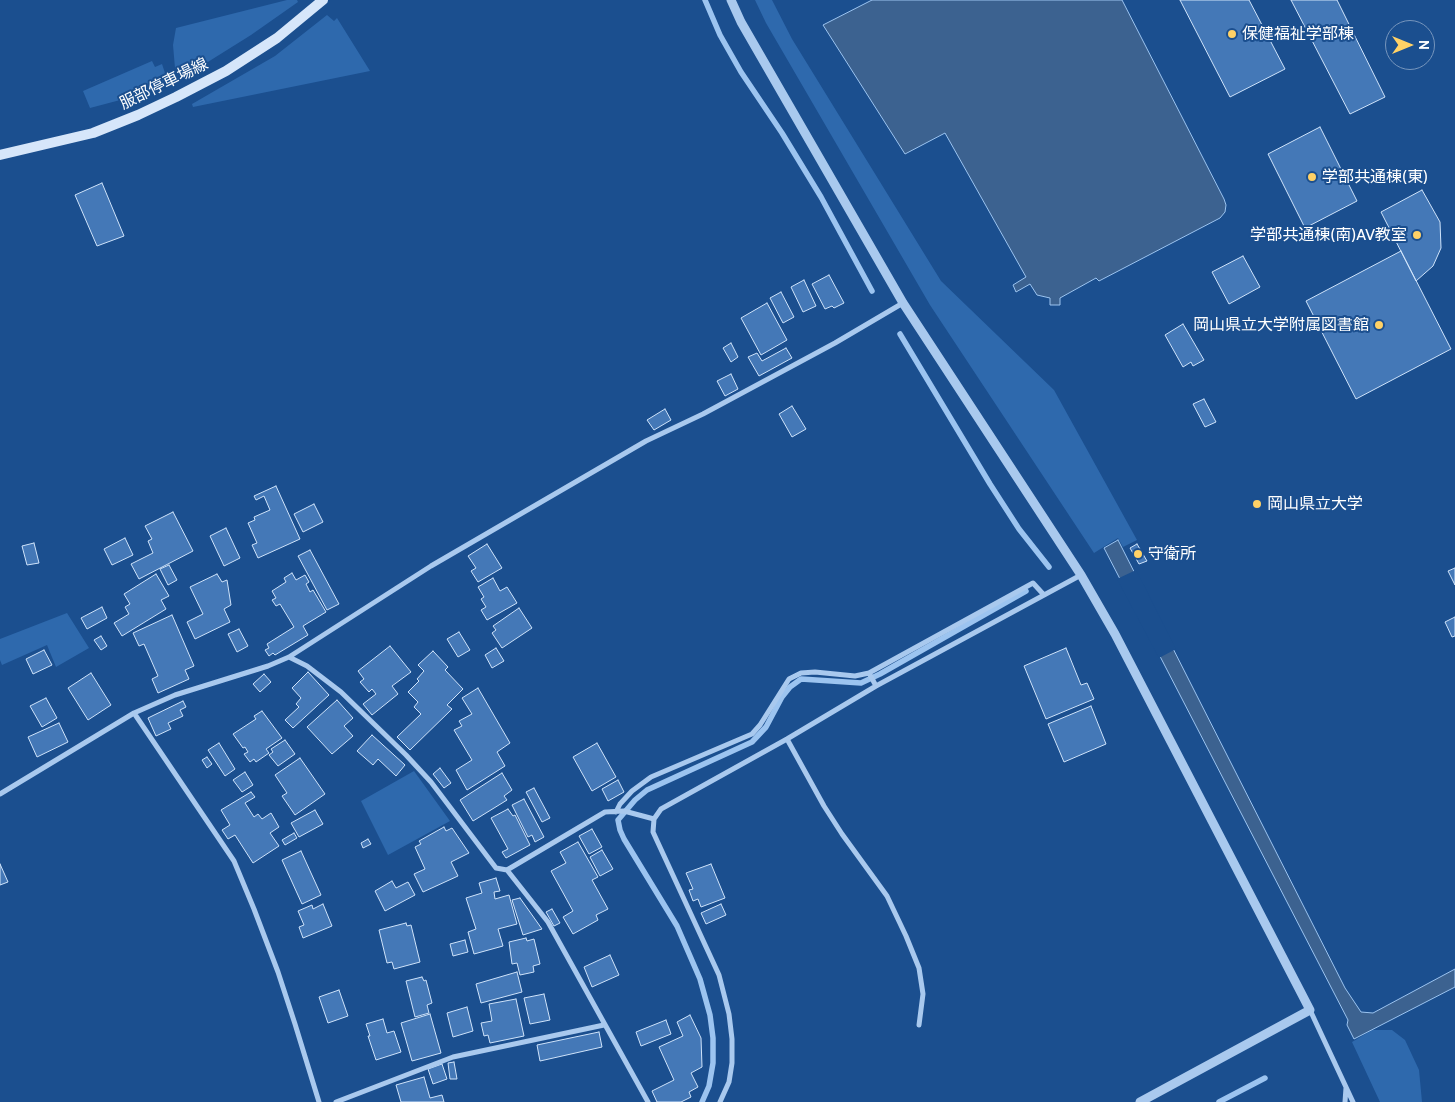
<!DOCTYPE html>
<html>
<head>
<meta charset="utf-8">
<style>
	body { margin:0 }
	#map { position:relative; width:1455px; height:1102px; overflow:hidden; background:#1b4f8f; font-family:Cabin,sans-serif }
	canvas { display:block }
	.north { position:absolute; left:1385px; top:20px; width:50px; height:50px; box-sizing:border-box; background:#1b4f8f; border:1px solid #7695bc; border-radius:50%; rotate:90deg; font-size:14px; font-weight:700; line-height:20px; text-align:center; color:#fff }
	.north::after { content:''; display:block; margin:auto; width:18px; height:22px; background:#ffd166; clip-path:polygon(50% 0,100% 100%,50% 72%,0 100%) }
</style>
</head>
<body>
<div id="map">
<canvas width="1455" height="1102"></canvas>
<div class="north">N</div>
</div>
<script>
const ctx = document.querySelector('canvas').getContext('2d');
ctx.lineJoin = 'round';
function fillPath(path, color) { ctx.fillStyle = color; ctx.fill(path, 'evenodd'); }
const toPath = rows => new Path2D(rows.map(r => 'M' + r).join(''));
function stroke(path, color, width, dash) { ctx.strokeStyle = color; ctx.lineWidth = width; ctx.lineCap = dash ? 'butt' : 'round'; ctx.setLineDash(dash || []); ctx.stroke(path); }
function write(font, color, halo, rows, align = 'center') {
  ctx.font = font + ' Cabin,"Noto Sans JP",sans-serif'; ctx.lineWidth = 4; ctx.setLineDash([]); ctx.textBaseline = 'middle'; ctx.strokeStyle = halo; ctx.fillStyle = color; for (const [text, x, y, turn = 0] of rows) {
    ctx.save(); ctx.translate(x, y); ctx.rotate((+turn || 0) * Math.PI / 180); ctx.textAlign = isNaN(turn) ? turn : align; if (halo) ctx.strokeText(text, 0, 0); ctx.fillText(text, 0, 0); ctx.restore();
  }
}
fillPath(toPath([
	[287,0,297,0,298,2,251,35,187,75,175,68,173,45,176,28],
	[755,0,772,0,792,39,941,281,1054,390,1137,540,1123,547,1118,538,1094,553,930,305,766,23],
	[327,15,334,21,337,18,370,71,193,107,192,104,275,56],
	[152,61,155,67,162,64,168,82,124,99,90,108,83,91],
	[67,613,89,648,56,667,47,645,2,665,0,660,0,639],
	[414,771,450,821,388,855,361,801],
	[1372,1030,1392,1030,1405,1040,1419,1070,1422,1102,1380,1102,1352,1042]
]), '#2e69ad');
const water = toPath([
	[872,0,1122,0,1224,199,1226,205,1225,212,1220,218,1099,281,1096,278,1060,298,1060,305,1050,305,1050,298,1037,295,1030,284,1016,292,1013,285,1026,277,945,133,905,154,823,25,872,0],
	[1118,540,1345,988,1361,1012,1373,1013,1455,969,1455,987,1354,1039,1347,1025,1348,1020,1104,548,1118,540]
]);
fillPath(water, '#3c6290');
stroke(water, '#9cc4f0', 1);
fillPath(toPath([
	[1136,570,1176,649,1159,658,1117,579]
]), '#1b4f8f');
stroke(toPath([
	[705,0,720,35,741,72,782,133,821,197,872,291],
	[900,334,990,484,1019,529,1049,567],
	[702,1102,709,1086,713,1063,713,1038,710,1015,700,979,677,926,624,839,620,830,618,820,635,800,647,790,752,742,766,727,782,697,790,687,801,679,861,683,880,674,1026,591],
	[1219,1102,1265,1078]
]), '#9cc4f0', 5.5);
const building = toPath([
	[1180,0,1249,0,1285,69,1230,97,1180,0],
	[1291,0,1337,0,1385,97,1350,114,1291,0],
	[1320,127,1357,201,1305,228,1268,154,1320,127],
	[102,183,124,236,97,246,75,195,102,183],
	[1422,190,1440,222,1441,248,1433,266,1416,281,1381,212,1422,190],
	[1401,251,1451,349,1356,399,1306,301,1401,251],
	[1243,256,1260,287,1229,304,1212,272,1243,256],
	[829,275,844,303,834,308,832,306,825,309,812,284,829,275],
	[804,280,816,306,803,312,791,287,804,280],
	[781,292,794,317,783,323,770,298,781,292],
	[767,303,787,340,761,355,741,318,767,303],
	[1183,324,1204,360,1193,366,1191,362,1183,367,1165,335,1183,324],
	[731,343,738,357,731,362,723,348,731,343],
	[786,348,792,358,759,376,748,357,757,353,762,361,786,348],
	[731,374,738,389,725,396,717,381,731,374],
	[1204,399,1216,422,1205,427,1193,404,1204,399],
	[792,406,806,429,792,437,779,414,792,406],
	[665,409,671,420,654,430,647,420,665,409],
	[276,486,300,539,258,558,252,545,257,543,248,523,255,520,254,517,270,510,264,496,256,500,254,496,276,486],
	[314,504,323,522,303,532,294,514,314,504],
	[173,512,193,551,139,579,131,564,153,553,148,541,152,539,145,526,173,512],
	[226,528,240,558,224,566,210,536,226,528],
	[125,538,133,555,112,565,104,549,125,538],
	[34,543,39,563,27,565,22,546,34,543],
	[487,544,502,568,478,582,471,571,476,568,468,556,487,544],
	[1137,544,1147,561,1139,564,1130,548,1137,544],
	[310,550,339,604,327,610,298,556,310,550],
	[169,565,177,580,168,585,160,569,169,565],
	[1455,568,1455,585,1448,571,1455,568],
	[292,573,296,580,305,575,309,582,306,584,310,592,313,590,326,612,303,626,308,635,275,655,273,653,269,656,265,650,269,648,267,644,294,627,280,604,276,606,272,600,276,598,272,591,286,582,284,578,292,573],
	[156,574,169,596,161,600,166,609,122,636,114,623,129,614,125,607,130,604,124,594,156,574],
	[217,574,222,582,227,580,231,605,224,609,230,622,195,639,187,622,203,614,190,587,217,574],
	[493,578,500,591,507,587,517,603,487,620,481,610,486,607,481,599,484,597,478,587,493,578],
	[102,607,107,618,87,629,81,618,102,607],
	[519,608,532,628,502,648,492,633,496,630,493,626,519,608],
	[172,615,194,666,185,670,189,679,158,693,152,679,158,676,144,644,139,646,133,633,172,615],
	[1455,617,1455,636,1452,637,1445,622,1455,617],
	[239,629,248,646,237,652,228,634,239,629],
	[459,632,470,650,458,657,447,639,459,632],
	[101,636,107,646,101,650,94,640,101,636],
	[390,646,411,672,392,686,398,694,372,715,363,704,376,694,372,689,369,692,360,682,364,679,358,671,390,646],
	[496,648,504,661,492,668,485,655,496,648],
	[1066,648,1081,685,1087,683,1094,699,1046,719,1024,666,1066,648],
	[44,650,52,665,33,674,26,659,44,650],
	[433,651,448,667,445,670,463,689,447,705,452,709,410,750,397,737,421,714,414,707,418,702,408,692,419,681,417,679,424,671,418,665,433,651],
	[308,672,329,695,293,728,285,720,299,707,296,704,301,698,292,688,308,672],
	[91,673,111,705,88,720,68,688,91,673],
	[264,674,271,682,260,692,253,684,264,674],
	[478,688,510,743,497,752,505,766,467,790,456,770,472,760,454,730,462,726,459,721,472,714,462,698,478,688],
	[46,698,57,718,42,727,30,706,46,698],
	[337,700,353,718,344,726,353,736,332,754,307,727,337,700],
	[183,701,186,707,180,710,183,716,168,723,171,729,156,736,148,718,183,701],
	[1091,706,1106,744,1064,762,1048,724,1091,706],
	[262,711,282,738,266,749,269,753,256,762,254,759,250,762,244,754,248,752,245,747,243,748,233,734,256,719,254,716,262,711],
	[59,723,68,742,37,757,28,737,59,723],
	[372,735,405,765,396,776,378,759,373,765,357,751,372,735],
	[285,740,295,754,278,766,269,755,273,752,271,749,285,740],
	[219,743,235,769,225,776,208,750,219,743],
	[597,743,616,777,592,791,573,757,597,743],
	[207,757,212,764,207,768,202,760,207,757],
	[300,758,325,794,295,815,282,796,287,793,275,775,300,758],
	[440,768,451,783,444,788,433,774,440,768],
	[245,772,253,785,242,792,233,780,245,772],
	[502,773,512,790,504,796,507,800,473,821,460,800,502,773],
	[618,780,624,792,608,801,602,789,618,780],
	[534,788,550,818,542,822,526,792,534,788],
	[251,792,255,797,245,803,254,817,258,814,262,819,271,813,279,827,270,833,279,846,253,863,235,835,228,839,222,830,230,825,221,810,251,792],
	[524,799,544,837,535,842,532,835,528,837,512,805,524,799],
	[508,809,513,816,515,815,530,845,506,858,502,852,508,849,491,818,508,809],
	[315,810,323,824,299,837,291,823,315,810],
	[444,827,446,831,452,828,469,853,451,862,458,876,423,892,414,874,425,869,415,847,421,844,419,841,444,827],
	[592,829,602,847,589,854,579,836,592,829],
	[294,833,297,838,285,845,282,840,294,833],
	[368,839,371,844,363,848,361,843,368,839],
	[578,842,598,877,592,880,608,909,596,915,598,920,573,934,563,917,573,911,551,871,566,863,560,852,578,842],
	[602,850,613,869,600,876,590,857,602,850],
	[301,851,321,895,302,904,282,860,301,851],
	[0,864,8,882,0,885,0,864],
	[711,864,725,898,701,907,698,899,693,901,689,890,693,889,686,873,711,864],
	[496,878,500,891,494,892,495,899,509,895,517,924,498,929,503,946,474,954,468,932,476,929,466,898,482,893,479,883,496,878],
	[392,881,396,888,408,882,415,895,385,911,375,891,392,881],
	[520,898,542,929,523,935,512,900,520,898],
	[323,904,332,926,303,938,299,927,304,925,298,911,312,905,313,909,323,904],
	[721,904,726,915,706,924,701,913,721,904],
	[552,909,560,923,554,926,546,912,552,909],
	[406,923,407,926,411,925,420,962,394,969,392,962,387,963,379,930,406,923],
	[526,938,527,941,534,939,540,964,533,966,534,972,520,975,517,963,512,964,509,942,526,938],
	[465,940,468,952,453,956,450,944,465,940],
	[610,955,619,975,592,987,584,967,610,955],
	[517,972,522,992,481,1003,476,984,517,972],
	[422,977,424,981,426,980,432,1003,427,1005,429,1013,415,1017,406,981,422,977],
	[339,990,348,1016,328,1023,319,997,339,990],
	[544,994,550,1020,530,1024,524,998,544,994],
	[516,999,524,1036,490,1043,488,1035,484,1036,481,1023,492,1021,489,1004,516,999],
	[467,1007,473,1031,453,1037,447,1013,467,1007],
	[430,1014,441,1053,412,1061,401,1023,430,1014],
	[690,1015,701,1038,702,1067,691,1073,698,1087,689,1092,691,1097,681,1102,657,1102,652,1091,674,1080,659,1047,683,1036,677,1022,690,1015],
	[383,1019,387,1033,394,1031,401,1052,376,1060,368,1036,370,1036,366,1024,383,1019],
	[666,1020,671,1034,641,1046,636,1032,666,1020],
	[599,1032,602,1047,540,1061,537,1045,599,1032],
	[454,1062,457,1079,450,1079,448,1063,454,1062],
	[442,1064,447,1079,433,1084,428,1069,442,1064],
	[424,1077,430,1098,442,1095,444,1102,401,1102,396,1085,424,1077]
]);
fillPath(building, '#4478b7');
stroke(building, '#cfe3fa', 1);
stroke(toPath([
	[289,657,307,666,341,692,406,755,431,782,496,868,507,870,605,812,624,811,654,819],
	[869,673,876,686],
	[134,713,234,861,254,909,278,972,295,1024,319,1102],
	[787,739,824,806,842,834,887,896,906,936,919,968,923,994,919,1025],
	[0,794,134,713,175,695,268,666,289,657,431,566,646,441,703,414,835,343,903,303],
	[616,812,620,804,632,791,651,777,752,734,760,725,789,679,801,673,815,672,855,676,869,673,1033,583,1044,595],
	[507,870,548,922,648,1102],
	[1310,1010,1353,1102],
	[336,1102,453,1057,604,1025],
	[720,1102,729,1082,732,1063,732,1039,729,1014,719,975,653,832,654,819,661,809,787,739,876,686,1081,575],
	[1345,1102,1346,1088]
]), '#a9c9ee', 5);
stroke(toPath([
	[731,0,741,22,903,303,1081,575,1115,634,1310,1010,1140,1102]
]), '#a9c9ee', 9);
stroke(toPath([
	[0,155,93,133,138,115,176,97,226,71,277,38,323,0]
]), '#d6e6fa', 10);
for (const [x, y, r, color] of [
	[1232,34,5,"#ffd166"],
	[1312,177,5,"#ffd166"],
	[1417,235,5,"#ffd166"],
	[1379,325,5,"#ffd166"],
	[1257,504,5,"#ffd166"],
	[1138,554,5,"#ffd166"]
]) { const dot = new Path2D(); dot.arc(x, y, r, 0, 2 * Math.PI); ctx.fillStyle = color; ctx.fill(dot); stroke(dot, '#1b4f8f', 2); }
write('16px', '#fff', '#1b4f8f', [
	["保健福祉学部棟",1242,34],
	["学部共通棟(東)",1322,177],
	["学部共通棟(南)AV教室",1407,235,"right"],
	["岡山県立大学附属図書館",1369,325,"right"],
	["岡山県立大学",1267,504],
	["守衛所",1148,554]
], 'left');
write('16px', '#fff', '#1b4f8f', [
	["服部停車場線",164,84,-26]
]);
</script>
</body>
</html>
